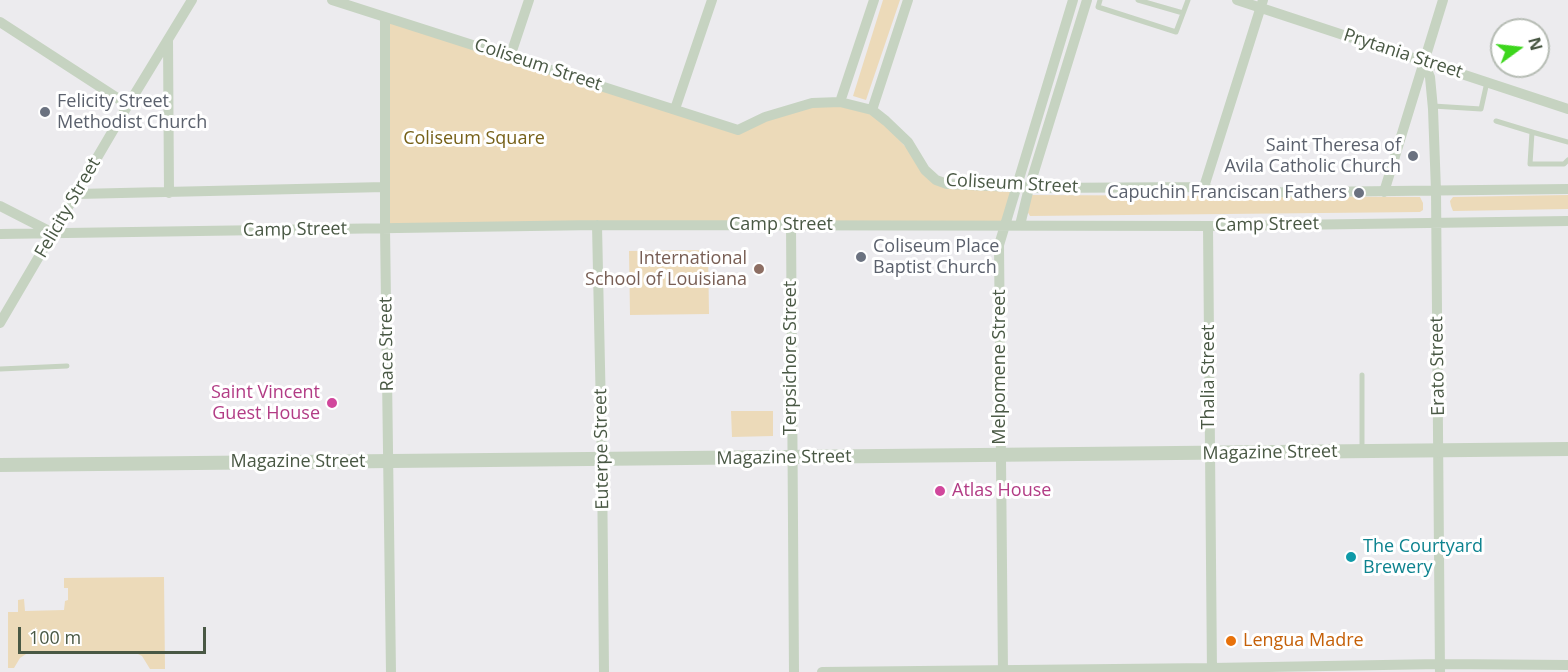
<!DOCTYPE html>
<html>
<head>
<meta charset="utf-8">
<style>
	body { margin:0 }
	#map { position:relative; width:1568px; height:672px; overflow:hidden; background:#ecebee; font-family:"Open Sans",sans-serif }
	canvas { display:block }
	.north { position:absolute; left:1490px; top:18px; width:60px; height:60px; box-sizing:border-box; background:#fff; border:2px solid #b6bcb4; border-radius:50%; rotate:75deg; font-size:16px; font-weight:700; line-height:24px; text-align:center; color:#495844 }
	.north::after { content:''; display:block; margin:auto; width:21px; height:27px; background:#3dd61d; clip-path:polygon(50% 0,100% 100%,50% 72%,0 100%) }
	.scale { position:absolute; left:18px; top:627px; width:188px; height:27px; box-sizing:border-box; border:3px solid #495844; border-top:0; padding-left:8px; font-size:18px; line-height:21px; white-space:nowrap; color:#495844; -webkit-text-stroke:4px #fff; paint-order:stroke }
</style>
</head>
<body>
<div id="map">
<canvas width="1568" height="672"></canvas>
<div class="north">N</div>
<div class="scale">100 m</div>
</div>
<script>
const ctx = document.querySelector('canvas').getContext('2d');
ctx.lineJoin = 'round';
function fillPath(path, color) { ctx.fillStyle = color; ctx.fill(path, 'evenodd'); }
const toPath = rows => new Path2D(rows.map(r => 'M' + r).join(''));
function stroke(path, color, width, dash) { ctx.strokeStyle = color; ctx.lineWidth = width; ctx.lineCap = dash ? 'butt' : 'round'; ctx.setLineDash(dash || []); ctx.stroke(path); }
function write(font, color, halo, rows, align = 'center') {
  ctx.font = font + ' "Open Sans",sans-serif'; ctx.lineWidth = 6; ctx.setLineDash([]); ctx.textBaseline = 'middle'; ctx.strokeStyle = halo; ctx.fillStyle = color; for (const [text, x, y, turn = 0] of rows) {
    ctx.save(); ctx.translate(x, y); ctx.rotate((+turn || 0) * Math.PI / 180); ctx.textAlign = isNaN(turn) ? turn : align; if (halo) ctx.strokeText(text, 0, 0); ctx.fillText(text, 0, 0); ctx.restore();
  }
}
fillPath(toPath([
	[883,0,900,0,866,100,853,96],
	[385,17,738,130,812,103,872,110,936,180,1016,187,1004,225,385,228],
	[1031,195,1420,197,1423,203,1423,210,1420,212,1030,216,1027,211],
	[1568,195,1568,209,1453,211,1451,206,1450,201,1453,197],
	[708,250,709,314,630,315,629,251],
	[731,411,773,411,773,436,732,437],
	[164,577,165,669,150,669,142,656,136,653,26,654,20,658,14,668,8,668,8,612,18,612,18,600,24,599,25,611,64,610,65,601,68,600,68,588,64,588,64,578]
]), '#ecdab9');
stroke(toPath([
	[1100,0,1098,7,1176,32,1188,0],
	[1138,0,1183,13],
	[1433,106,1481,109,1487,82],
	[1496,121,1532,132],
	[1568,142,1532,132,1530,164,1564,164,1568,160],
	[0,369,67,366],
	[1362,375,1362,450]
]), '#c6d3c1', 5);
stroke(toPath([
	[332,0,738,130,765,117,812,103,840,102,872,110,886,121,908,142,925,170,936,180,947,184,1035,188,1204,187,1218,193,1568,189],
	[1237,0,1568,109],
	[385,17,385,228,391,672],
	[0,22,128,105],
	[168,40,169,193],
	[510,57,529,0],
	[1423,61,1430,77,1433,109,1436,191,1440,672],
	[840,102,874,0],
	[675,109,712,0],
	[872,110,908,0],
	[1204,187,1263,0],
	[1384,192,1443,0],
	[77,194,385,187],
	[0,206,53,233],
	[791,224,794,672],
	[597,225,602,460,604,672],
	[1020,225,1029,188,1087,0],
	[1208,226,1212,672],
	[0,234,597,225,1217,226,1568,221],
	[0,323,128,105,192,0],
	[822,672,1212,668,1440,664,1568,665],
	[1003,672,999,245,1073,0]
]), '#c6d3c1', 10);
stroke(toPath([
	[0,465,1568,449]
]), '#c6d3c1', 14);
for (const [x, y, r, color] of [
	[45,112,6,"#6b7280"],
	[1413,156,6,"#6b7280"],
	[1359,193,6,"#6b7280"],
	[861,257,6,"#6b7280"],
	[759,269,6,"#8d6e63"],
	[332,403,6,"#d1479c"],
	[940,491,6,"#d1479c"],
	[1351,557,6,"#0f9aa8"],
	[1231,641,6,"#e8710a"]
]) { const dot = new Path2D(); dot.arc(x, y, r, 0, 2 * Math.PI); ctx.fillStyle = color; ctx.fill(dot); stroke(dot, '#fff', 2); }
write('18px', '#495844', '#fff', [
	["Prytania Street",1403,54,18],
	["Coliseum Street",538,65,18],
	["Coliseum Street",1012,184,3],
	["Felicity Street",68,208,-60],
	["Camp Street",781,225],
	["Camp Street",1267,225,-1],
	["Camp Street",295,230,-1],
	["Race Street",387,344,-91],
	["Terpsichore Street",791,358,-90],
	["Erato Street",1438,366,-91],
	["Melpomene Street",1000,367,-90],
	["Thalia Street",1209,377,-90],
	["Euterpe Street",602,449,-91],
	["Magazine Street",1270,453,-1],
	["Magazine Street",784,458,-1],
	["Magazine Street",298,462]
]);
write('18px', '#5b616d', '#fff', [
	["Felicity Street",57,102],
	["Methodist Church",57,123],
	["Saint Theresa of",1401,146,"right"],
	["Avila Catholic Church",1401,167,"right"],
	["Capuchin Franciscan Fathers",1347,193,"right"],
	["Coliseum Place",873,247],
	["Baptist Church",873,268]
], 'left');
write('18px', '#766018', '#fff', [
	["Coliseum Square",474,139]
]);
write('18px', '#785e54', '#fff', [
	["International",747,259],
	["School of Louisiana",747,280]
], 'right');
write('18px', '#b23c85', '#fff', [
	["Saint Vincent",320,393],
	["Guest House",320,414],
	["Atlas House",952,491,"left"]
], 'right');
write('18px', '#0d838f', '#fff', [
	["The Courtyard",1363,547],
	["Brewery",1363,568]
], 'left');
write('18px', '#c56008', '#fff', [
	["Lengua Madre",1243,641]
], 'left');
</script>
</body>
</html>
